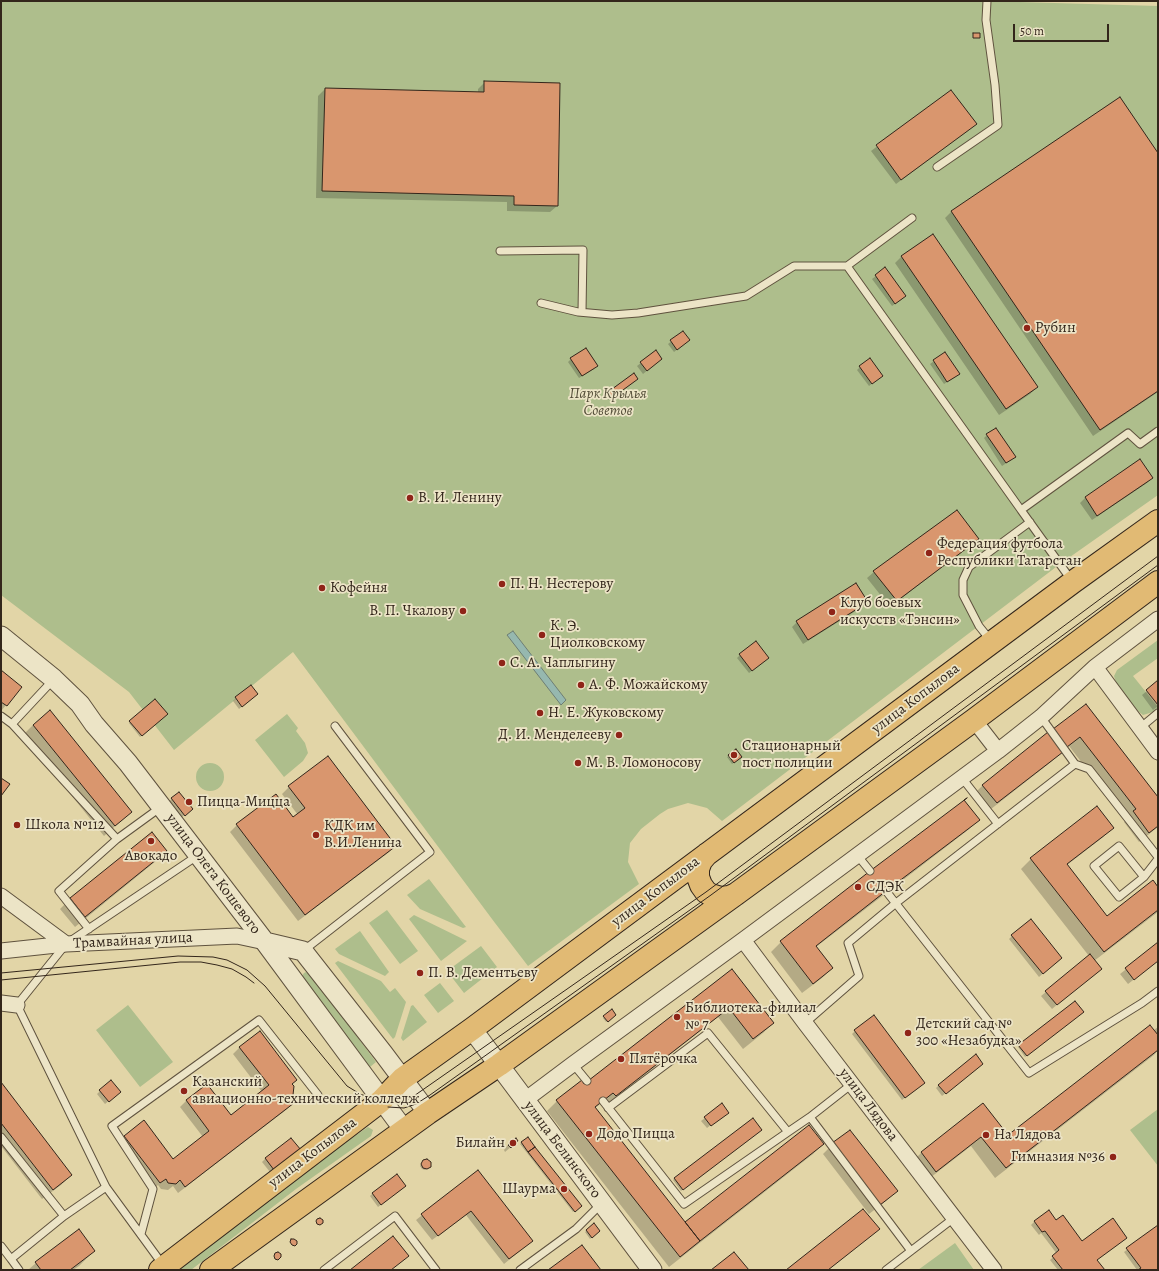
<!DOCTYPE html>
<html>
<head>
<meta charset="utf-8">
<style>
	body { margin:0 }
	#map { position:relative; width:1159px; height:1271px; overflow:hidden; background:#e2d5a7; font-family:Alegreya,serif }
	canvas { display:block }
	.frame { position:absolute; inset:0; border:2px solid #33261b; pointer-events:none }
	.scale { position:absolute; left:1013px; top:24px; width:96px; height:18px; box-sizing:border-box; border:2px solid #33261b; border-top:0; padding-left:5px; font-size:12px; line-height:14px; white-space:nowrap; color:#33261b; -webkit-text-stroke:3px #ece4c6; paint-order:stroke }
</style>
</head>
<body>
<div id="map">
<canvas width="1159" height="1271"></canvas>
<div class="frame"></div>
<div class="scale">50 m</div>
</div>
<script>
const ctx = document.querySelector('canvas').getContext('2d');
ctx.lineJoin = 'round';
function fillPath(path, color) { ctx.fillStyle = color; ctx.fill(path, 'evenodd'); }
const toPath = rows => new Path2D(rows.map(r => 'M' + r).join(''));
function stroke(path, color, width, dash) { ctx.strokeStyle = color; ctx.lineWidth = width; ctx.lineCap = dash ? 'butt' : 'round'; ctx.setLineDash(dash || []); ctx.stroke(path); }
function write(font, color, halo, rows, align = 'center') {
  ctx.font = font + ' Alegreya,serif'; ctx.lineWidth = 3.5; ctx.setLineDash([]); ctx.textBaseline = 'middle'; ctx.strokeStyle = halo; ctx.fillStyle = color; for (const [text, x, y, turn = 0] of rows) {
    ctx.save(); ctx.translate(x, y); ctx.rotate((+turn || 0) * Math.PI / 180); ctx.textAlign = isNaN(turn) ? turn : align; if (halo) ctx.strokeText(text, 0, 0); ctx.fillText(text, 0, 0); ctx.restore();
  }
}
fillPath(toPath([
	[1,1,985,1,1158,6,1158,495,1060,564,722,821,707,808,688,803,668,809,660,814,641,829,630,843,628,862,639,884,528,966,495,923,293,652,174,750,129,692,1,595],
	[1158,640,1158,658,1133,676,1158,707,1158,708,1153,712,1143,715,1134,708,1116,683,1114,676,1117,670],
	[287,714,298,728,296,731,305,743,308,753,303,761,284,777,255,740],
	'196 777a14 14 0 1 1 28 0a14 14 0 1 1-28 0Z',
	[429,879,466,927,463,928,420,909,407,895],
	[387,910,418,951,400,964,369,923],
	[414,915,467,941,441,961,409,919],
	[360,931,389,972,385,976,339,954,335,949],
	[481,946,497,967,464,993,447,971],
	[338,961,381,981,390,992,395,988,406,1002,395,1037,393,1039,335,963],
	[306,972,316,981,376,1062,370,1067,303,980,302,976,304,973],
	[440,983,454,1001,438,1013,424,995],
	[128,1005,173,1062,140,1087,96,1030],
	[413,1005,427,1022,403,1041,401,1038,411,1006],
	[1158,1109,1158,1166,1130,1130],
	[368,1127,373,1130,371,1136,296,1189,191,1270,174,1270,331,1152],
	[955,1243,974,1270,918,1270]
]), '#aebe8c');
const water = toPath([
	[513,631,566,700,561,705,507,635,513,631]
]);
fillPath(water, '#96b8af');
stroke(water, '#6e7e74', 1);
fillPath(toPath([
	[485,82,557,206,550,212,507,211,507,202,316,198,318,96,325,89,478,93,478,89],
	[951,91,976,124,896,184,871,151],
	[1158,154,1158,392,1093,436,945,218,952,211],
	[902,256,1037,387,1030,394,999,415,895,263],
	[885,269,902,299,892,306,872,279],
	[683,332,689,340,674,352,668,344],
	[655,352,661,359,643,374,637,366],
	[945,353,955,377,944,384,930,364],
	[571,359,594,369,579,378,568,362],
	[860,367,878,379,869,386,857,370],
	[634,375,634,382,608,400,606,396],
	[987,435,1011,460,1002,466,984,438],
	[1140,461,1151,478,1147,483,1092,520,1080,503,1085,498],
	[978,539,971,545,890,607,867,578,874,572],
	[867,602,862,607,803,644,792,627,797,622],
	[740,655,765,661,749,673,737,658],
	[1,672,21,687,1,711],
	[1158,682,1158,706,1153,710,1142,695],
	[254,697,239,709,233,701,236,698],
	[155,701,167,714,140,737,129,723],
	[1086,705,1158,799,1158,827,1139,842,1124,822,1126,820,1069,746,1051,762,986,813,972,796,983,785],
	[33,725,131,812,104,836,23,735],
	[736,751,741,757,732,764,727,757],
	[289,787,395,846,388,853,298,921,230,832,237,825,293,818,298,815,282,794],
	[179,793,188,812,181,818,168,802],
	[978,820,968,830,816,947,832,968,822,978,802,993,771,952,781,942,871,872],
	[1112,828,1102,838,1067,865,1107,917,1158,888,1158,912,1094,961,1095,973,1052,1009,1041,996,1089,956,1021,869,1031,859],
	[151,833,166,851,156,861,75,927,60,909,70,899],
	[1012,936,1061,958,1039,977,1009,939],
	[1158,944,1158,961,1128,984,1120,974],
	[731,970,773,1023,763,1033,743,1049,718,1017,605,1106,603,1102,595,1108,685,1224,823,1144,813,1154,669,1267,547,1111,557,1101,584,1085],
	[1075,1003,1081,1013,1025,1057,1018,1047],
	[612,1011,615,1015,606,1022,603,1018],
	[1158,1027,1158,1050,1154,1055,995,1178,971,1146,926,1181,911,1163,921,1153,983,1105,1007,1136],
	[855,1031,921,1085,902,1100,852,1034],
	[240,1047,291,1084,288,1098,293,1103,286,1110,178,1193,173,1186,168,1190,161,1189,158,1185,153,1189,118,1143,124,1136,173,1160,203,1137,180,1107,186,1101,207,1085,231,1116,262,1092,233,1054],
	[979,1067,942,1096,936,1088,939,1085],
	[1,1083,71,1175,61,1185,42,1199,1,1146],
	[100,1091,116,1095,105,1104,97,1094],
	[722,1105,724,1115,707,1128,701,1121],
	[753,1119,760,1131,681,1191,673,1180,674,1179],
	[527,1138,580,1206,573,1212,520,1144],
	[833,1144,896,1191,886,1201,869,1214,823,1154],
	[508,1145,512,1146,505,1152,504,1150],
	[299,1150,270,1172,262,1162,266,1158],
	[423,1161,428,1168,425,1170,422,1169,420,1166],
	[477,1171,526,1246,504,1264,466,1215,432,1240,416,1220],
	[402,1189,378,1207,370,1196,373,1193],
	[1034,1222,1056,1222,1082,1242,1126,1238,1096,1260,1104,1270,1058,1270,1050,1260,1057,1254,1041,1233,1039,1235,1031,1225],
	[594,1225,599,1231,590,1239,585,1232],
	[1158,1226,1158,1270,1137,1270,1124,1252],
	[878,1229,828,1270,787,1270],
	[78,1231,94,1251,79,1266,73,1270,28,1270,36,1263]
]), '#0003');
const building = toPath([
	[973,33,980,33,980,38,973,38,973,33],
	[484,81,560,83,558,206,514,205,514,196,322,191,325,88,484,92,484,81],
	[951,90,977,124,901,180,876,145,951,90],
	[1120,97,1158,153,1158,391,1100,430,951,211,1120,97],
	[933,234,1038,387,1006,409,901,256,933,234],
	[885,267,906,296,895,304,875,275,885,267],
	[683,331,690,340,677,350,670,340,683,331],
	[586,348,598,366,582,376,570,358,586,348],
	[656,350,662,359,647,371,640,362,656,350],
	[945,352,960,374,947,382,933,360,945,352],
	[870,358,883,376,872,384,859,366,870,358],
	[634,373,638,379,612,398,608,392,634,373],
	[996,428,1016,457,1006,463,986,434,996,428],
	[1140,459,1153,478,1097,516,1085,497,1140,459],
	[957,510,979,539,897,601,873,571,957,510],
	[856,583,868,602,808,640,796,621,856,583],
	[756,641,769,658,752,671,739,654,756,641],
	[1,670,22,687,7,706,1,702,1,670],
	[1158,680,1158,705,1146,690,1158,680],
	[251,685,258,694,242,707,235,697,251,685],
	[155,699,168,714,142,736,129,721,155,699],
	[1086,704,1158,797,1158,826,1149,833,1133,811,1136,809,1080,737,1067,747,1053,729,1086,704],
	[50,710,132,812,115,826,33,725,50,710],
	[1048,732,1063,752,997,803,982,785,1048,732],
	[736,749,742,757,734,763,728,755,736,749],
	[328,756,396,846,305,915,236,824,276,794,293,817,305,808,288,786,328,756],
	[1,778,10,784,1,796,1,778],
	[179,792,193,809,185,816,171,798,179,792],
	[967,798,964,800,980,820,886,891,816,946,833,968,813,984,780,941,870,871,967,798],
	[1097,806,1114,828,1067,864,1107,916,1153,880,1158,887,1158,910,1104,952,1030,858,1097,806],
	[152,832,167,851,85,917,70,898,152,832],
	[1031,919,1062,958,1043,974,1011,935,1031,919],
	[1158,942,1158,961,1134,980,1125,968,1158,942],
	[1090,954,1102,969,1057,1005,1045,991,1090,954],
	[732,969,774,1023,753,1039,729,1008,616,1096,613,1093,595,1107,700,1241,680,1257,556,1100,582,1080,584,1084,732,969],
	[1075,1001,1084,1012,1027,1056,1018,1045,1075,1001],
	[612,1009,616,1015,608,1022,603,1016,612,1009],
	[874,1015,925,1083,905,1098,854,1030,874,1015],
	[1150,1025,1158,1035,1158,1050,1006,1168,981,1137,936,1172,921,1152,983,1103,1008,1135,1150,1025],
	[260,1031,297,1080,292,1084,294,1086,293,1095,290,1098,294,1103,185,1187,180,1180,176,1184,168,1183,166,1179,160,1183,124,1136,144,1120,173,1159,209,1131,186,1100,207,1084,231,1115,269,1085,239,1047,260,1031],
	[976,1054,983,1064,946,1094,938,1085,976,1054],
	[111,1080,121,1092,109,1102,99,1090,111,1080],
	[1,1082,72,1175,53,1190,1,1123,1,1082],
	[722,1103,729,1113,711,1126,704,1117,722,1103],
	[753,1118,762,1130,683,1190,674,1178,753,1118],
	[809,1125,824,1144,700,1241,685,1222,809,1125],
	[850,1130,898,1191,880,1205,832,1143,850,1130],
	[528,1137,535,1147,528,1152,521,1142,528,1137],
	[291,1138,301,1150,274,1170,265,1158,291,1138],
	[516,1138,518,1141,511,1148,508,1145,516,1138],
	[535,1147,582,1206,575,1212,528,1152,535,1147],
	[427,1159,431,1162,431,1167,427,1169,423,1168,421,1164,423,1160,427,1159],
	[478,1170,533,1241,509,1259,471,1211,438,1236,421,1214,478,1170],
	[397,1174,406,1186,381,1205,372,1193,397,1174],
	[863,1209,880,1229,828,1270,786,1270,863,1209],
	[1049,1210,1056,1220,1063,1215,1082,1241,1113,1218,1127,1238,1097,1260,1105,1270,1063,1270,1052,1256,1059,1250,1045,1231,1042,1232,1034,1221,1049,1210],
	[320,1218,323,1220,323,1223,320,1225,317,1224,316,1221,317,1219,320,1218],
	[594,1223,600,1231,592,1238,586,1230,594,1223],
	[1158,1225,1158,1270,1138,1270,1141,1268,1126,1248,1158,1225],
	[79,1229,95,1251,70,1270,41,1270,35,1262,79,1229],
	[393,1236,409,1256,391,1270,350,1270,393,1236],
	[291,1239,294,1239,297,1241,297,1244,295,1246,292,1245,290,1242,291,1239],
	[582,1245,601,1270,548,1270,582,1245],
	[278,1252,281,1254,281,1257,278,1260,275,1259,274,1256,275,1253,278,1252],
	[734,1252,749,1270,711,1270,734,1252]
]);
fillPath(building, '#d9966e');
stroke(building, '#33261b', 1);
const service = toPath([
	[937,167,998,125,995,85,986,20,987,1],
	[912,218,847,266,1021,510,1128,433,1140,444,1158,431],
	[500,251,583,250,582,312],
	[541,303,578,312,612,315,638,313,746,296,794,266,847,266],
	[1021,510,1072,581],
	[991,641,979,626,963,595,963,580,969,567,1030,522],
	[1,716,12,724,117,839,59,891,89,929],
	[1041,717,1075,764,1089,769,1158,857],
	[12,724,54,679],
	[1140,728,1158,713],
	[962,778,998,824],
	[117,839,161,807],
	[857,855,870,871],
	[1144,877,1119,846,1094,866,1119,897,1144,877,1158,859],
	[886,891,1029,1073,1142,1003,1158,991],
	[303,951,430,852,335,726],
	[805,1023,859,976,848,943,896,903,1075,764],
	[573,1064,587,1081],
	[603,1101,684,1204,788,1132],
	[608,1108,708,1033,788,1132,810,1117,911,1251],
	[810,1117,852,1084],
	[1,1137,64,1216],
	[141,1234,153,1189,112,1126,259,1020,318,1095],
	[1,1246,11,1259],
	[163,1265,106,1187,17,1005,66,944,197,856],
	[19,1270,11,1259,64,1216,106,1187],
	[324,1270,395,1216,436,1270],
	[520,1270,576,1229,602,1203],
	[886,1270,954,1218]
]);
const minor = toPath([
	[1095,667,1158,752],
	[974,720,998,751],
	[1,896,66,944],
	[743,940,805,1023,994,1270],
	[1,951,66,944,237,936,265,942],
	[1,1003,17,1005],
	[525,1100,573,1064,743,940,998,751,1041,717,1095,667,1158,619]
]);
const tertiary = toPath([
	[1,636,54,679,80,704,94,724,128,763,265,942,404,1130],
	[265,942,303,951,383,1053,428,1113],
	[472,1029,652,1270]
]);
const primary = toPath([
	[707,854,701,861,698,869,698,877,701,885,706,892,711,895,721,898,729,897,736,894],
	[160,1270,381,1101,402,1079,472,1029,1073,582,1158,521],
	[211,1270,428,1113,499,1065,736,894,974,720,1158,582]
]);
stroke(service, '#5f523e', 9);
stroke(minor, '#5f523e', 17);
stroke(tertiary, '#5f523e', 21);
stroke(primary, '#33261b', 24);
stroke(service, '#ece4c6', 7);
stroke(minor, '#ece4c6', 15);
stroke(tertiary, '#ece4c6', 19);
stroke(primary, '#e1ba74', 22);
stroke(toPath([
	[1,973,178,956,213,957,227,960,247,970,265,986,347,1086,360,1094,374,1099,390,1103,402,1101,411,1098,706,892,1158,556],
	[1,980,180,962,201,962,217,965,232,969,246,977,254,983],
	[388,1107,404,1108,416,1104,430,1095,711,895,1158,565]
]), '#33261b', 1);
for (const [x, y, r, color] of [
	[1027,328,4,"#8f2418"],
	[410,498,4,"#8f2418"],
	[929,553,4,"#8f2418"],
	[502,584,4,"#8f2418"],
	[322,588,4,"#8f2418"],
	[463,611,4,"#8f2418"],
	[832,612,4,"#8f2418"],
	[542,635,4,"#8f2418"],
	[502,663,4,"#8f2418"],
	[581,685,4,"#8f2418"],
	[540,713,4,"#8f2418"],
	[619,735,4,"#8f2418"],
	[734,755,4,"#8f2418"],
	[578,763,4,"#8f2418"],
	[189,802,4,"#8f2418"],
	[17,825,4,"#8f2418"],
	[316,835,4,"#8f2418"],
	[151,841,4,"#8f2418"],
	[858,887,4,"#8f2418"],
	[420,973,4,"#8f2418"],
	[677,1017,4,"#8f2418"],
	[908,1033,4,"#8f2418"],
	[621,1059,4,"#8f2418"],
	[184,1091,4,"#8f2418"],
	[589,1134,4,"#8f2418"],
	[986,1135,4,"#8f2418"],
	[513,1143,4,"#8f2418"],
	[1113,1157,4,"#8f2418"],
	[564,1189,4,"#8f2418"]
]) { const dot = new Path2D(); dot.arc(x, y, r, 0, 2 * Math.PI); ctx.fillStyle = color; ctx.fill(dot); stroke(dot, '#ece4c6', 1.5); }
write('15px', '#33261b', '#ece4c6', [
	["Рубин",1035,328],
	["В. И. Ленину",418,498],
	["Федерация футбола",937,544],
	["Республики Татарстан",937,561],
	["П. Н. Нестерову",510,584],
	["Кофейня",330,588],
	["Клуб боевых",840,603],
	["искусств «Тэнсин»",840,620],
	["В. П. Чкалову",455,611,"right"],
	["К. Э.",550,626],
	["Циолковскому",550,643],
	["С. А. Чаплыгину",510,663],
	["А. Ф. Можайскому",589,685],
	["Н. Е. Жуковскому",548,713],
	["Д. И. Менделееву",611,735,"right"],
	["Стационарный",742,746],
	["пост полиции",742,763],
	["М. В. Ломоносову",586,763],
	["Пицца-Мицца",197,802],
	["Школа №112",25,825],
	["КДК им",324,826],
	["В.И.Ленина",324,843],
	["Авокадо",151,856,"center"],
	["СДЭК",866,887],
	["П. В. Дементьеву",428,973],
	["Библиотека-филиал",685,1008],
	["№ 7",685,1025],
	["Детский сад №",916,1024],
	["300 «Незабудка»",916,1041],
	["Пятёрочка",629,1059],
	["Казанский",192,1082],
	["авиационно-технический колледж",192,1099],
	["Додо Пицца",597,1134],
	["На Лядова",994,1135],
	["Билайн",505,1143,"right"],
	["Гимназия №36",1105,1157,"right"],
	["Шаурма",556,1189,"right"]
], 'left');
write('italic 15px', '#524c37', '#ece4c6', [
	["Парк Крылья",608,394],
	["Советов",608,411]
]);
write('15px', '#33261b', '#ece4c6', [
	["улица Копылова",916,699,-37],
	["улица Олега Кошевого",213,874,53],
	["улица Копылова",656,892,-37],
	["Трамвайная улица",133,941,-3],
	["улица Лядова",868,1105,53],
	["улица Белинского",562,1150,53],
	["улица Копылова",313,1153,-37]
]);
</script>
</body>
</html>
